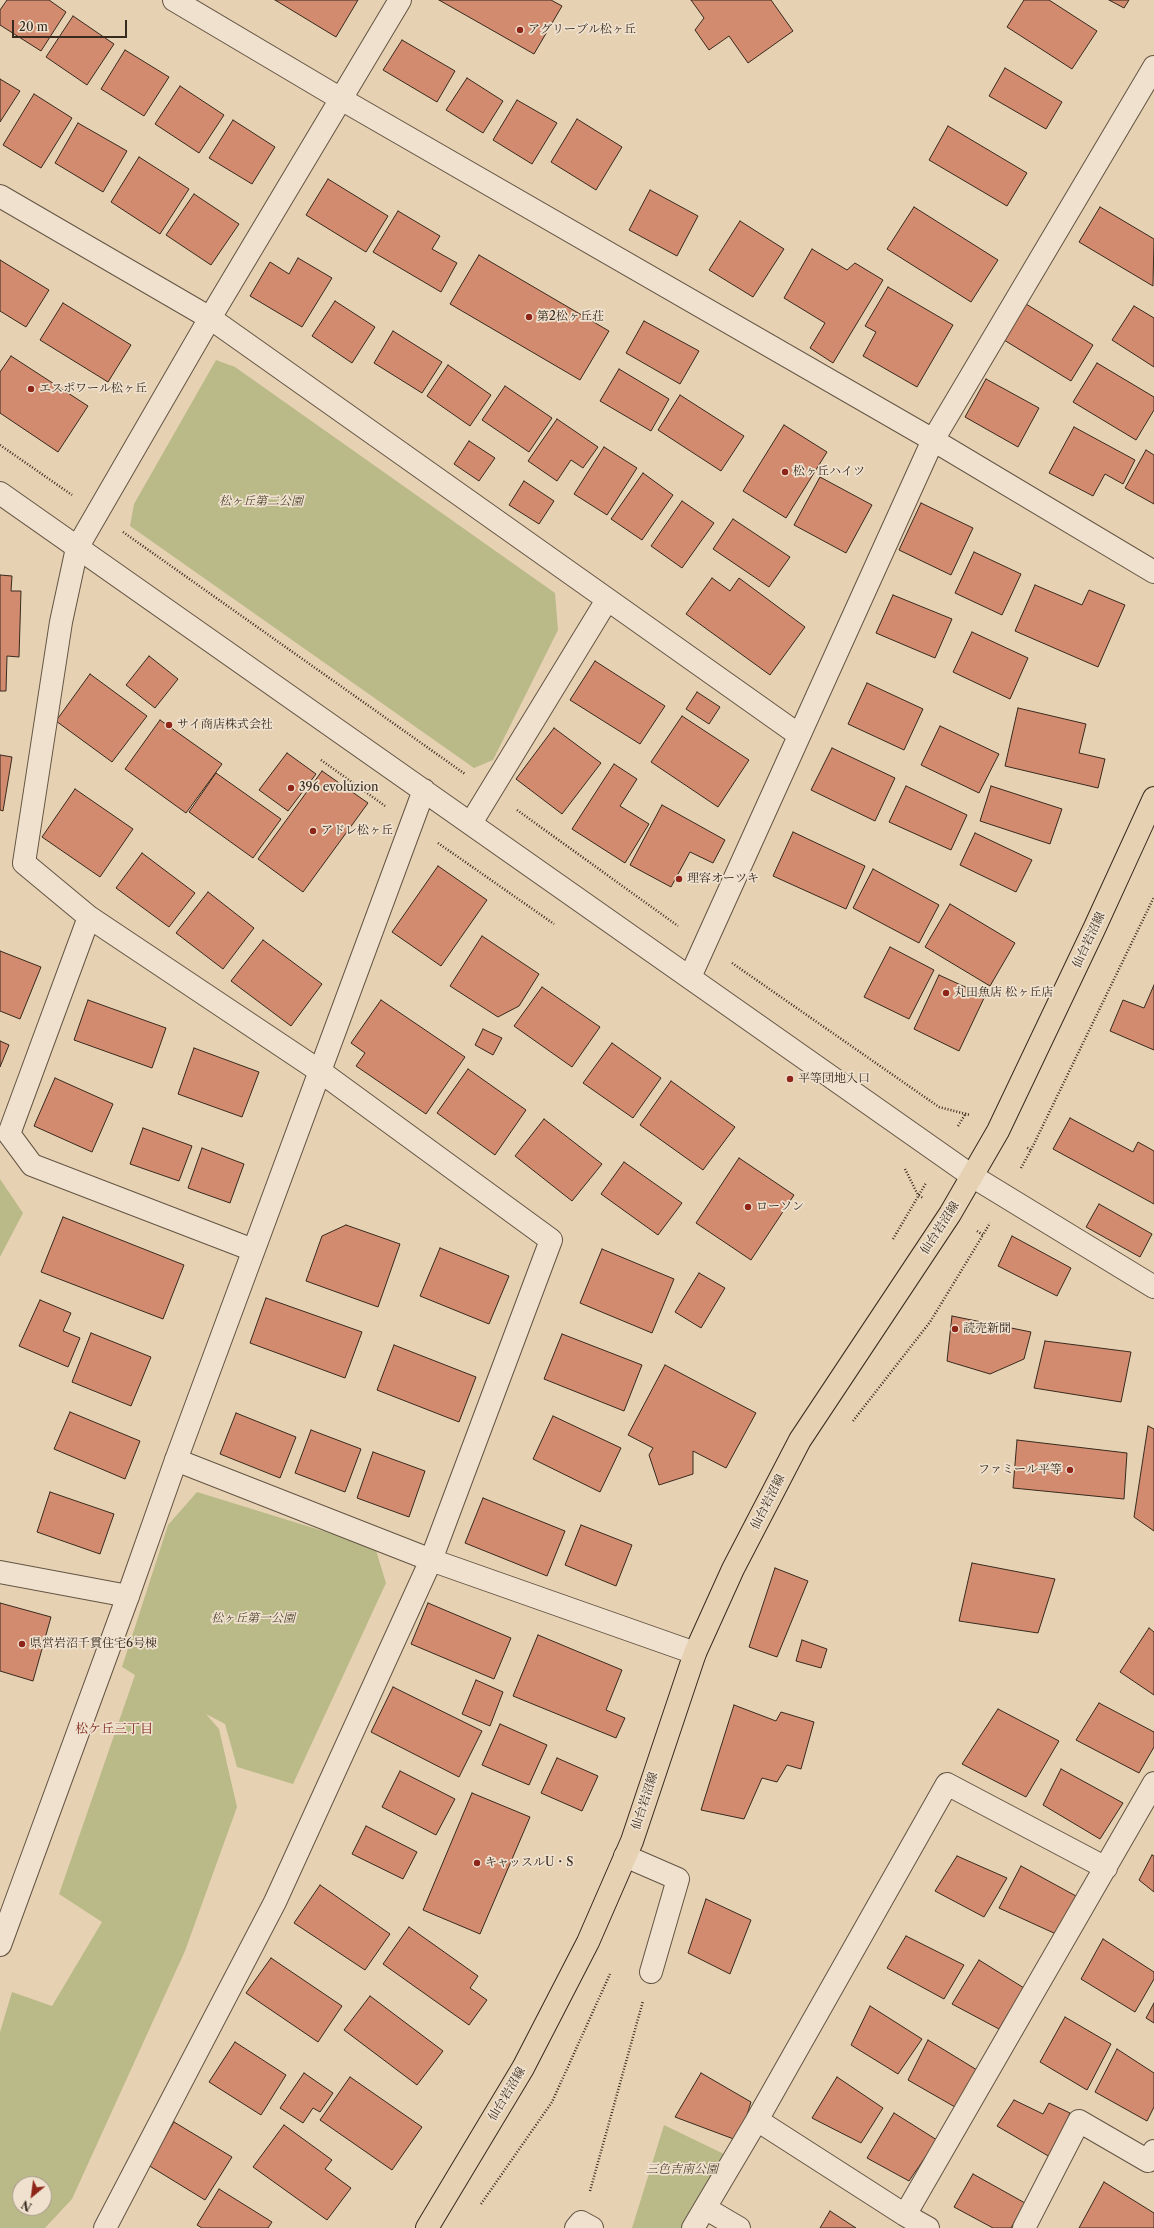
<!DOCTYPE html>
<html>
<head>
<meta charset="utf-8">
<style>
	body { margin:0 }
	#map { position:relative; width:1154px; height:2228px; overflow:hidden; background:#e7d1b3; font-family:"Libre Caslon Text",serif }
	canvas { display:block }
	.north { position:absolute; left:12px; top:2176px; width:40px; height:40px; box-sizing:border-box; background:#efe1ce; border:1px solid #a59888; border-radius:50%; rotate:209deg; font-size:11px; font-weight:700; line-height:16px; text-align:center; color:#372a1e }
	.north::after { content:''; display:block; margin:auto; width:14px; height:18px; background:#8f2418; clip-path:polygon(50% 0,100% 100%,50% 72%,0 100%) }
	.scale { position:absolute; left:12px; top:20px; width:115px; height:18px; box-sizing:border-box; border:2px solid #372a1e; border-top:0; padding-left:5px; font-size:12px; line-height:14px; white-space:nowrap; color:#372a1e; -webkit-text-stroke:3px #efe1ce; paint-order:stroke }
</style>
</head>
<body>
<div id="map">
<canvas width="1154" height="2228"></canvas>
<div class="north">N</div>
<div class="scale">20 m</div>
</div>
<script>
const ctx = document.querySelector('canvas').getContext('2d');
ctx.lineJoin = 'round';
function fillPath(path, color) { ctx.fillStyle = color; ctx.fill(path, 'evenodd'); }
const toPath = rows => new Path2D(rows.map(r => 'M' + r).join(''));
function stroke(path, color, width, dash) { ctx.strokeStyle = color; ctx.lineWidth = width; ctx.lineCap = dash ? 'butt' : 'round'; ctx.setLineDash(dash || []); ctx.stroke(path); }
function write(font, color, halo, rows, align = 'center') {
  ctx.font = font + ' "Libre Caslon Text","Noto Serif JP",serif'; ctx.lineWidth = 3.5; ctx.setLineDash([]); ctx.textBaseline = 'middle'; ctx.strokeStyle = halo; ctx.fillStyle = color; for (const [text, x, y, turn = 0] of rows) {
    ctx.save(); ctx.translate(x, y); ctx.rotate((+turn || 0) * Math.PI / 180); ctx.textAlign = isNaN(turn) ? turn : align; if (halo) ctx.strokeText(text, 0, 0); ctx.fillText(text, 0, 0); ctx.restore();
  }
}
fillPath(toPath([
	[216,360,235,367,555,593,558,630,493,760,474,768,130,526,134,504],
	[0,1179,23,1213,0,1257],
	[197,1492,375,1547,386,1583,293,1784,237,1767,225,1724,206,1714,219,1729,237,1807,185,1951,72,2199,45,2228,0,2228,0,2032,12,1992,52,2006,102,1922,59,1894,135,1675,122,1667,168,1525],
	[20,2184,44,2184,44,2208,20,2208],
	[664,2125,726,2155,685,2228,632,2228]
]), '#baba89');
const building = toPath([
	[7,0,49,0,66,12,41,51,0,25,0,10,7,0],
	[275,0,358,0,336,37,275,0],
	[439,0,551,0,562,6,534,54,439,0],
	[691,0,771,0,793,31,748,63,729,36,709,50,695,30,704,18,691,0],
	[1024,0,1049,0,1097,31,1072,69,1007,27,1024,0],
	[1109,0,1129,0,1124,8,1109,0],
	[73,16,114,44,87,85,46,57,73,16],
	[402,40,455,71,437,102,383,70,402,40],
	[125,50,169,77,144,116,101,89,125,50],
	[1005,68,1062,102,1046,129,989,96,1005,68],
	[467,78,503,101,483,133,446,110,467,78],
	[0,79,20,91,0,122,0,79],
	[180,86,224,115,199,153,155,124,180,86],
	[34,94,72,118,41,168,3,145,34,94],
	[517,100,557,123,532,164,493,140,517,100],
	[577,119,622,147,596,190,551,162,577,119],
	[233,120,275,147,252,184,209,158,233,120],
	[78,123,127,151,103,192,55,163,78,123],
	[948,126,1027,173,1007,206,929,160,948,126],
	[139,157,189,189,160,234,111,202,139,157],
	[328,179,388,216,366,252,306,215,328,179],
	[650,190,698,216,677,256,629,230,650,190],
	[194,194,239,224,211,265,166,235,194,194],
	[914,207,998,260,971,302,887,249,914,207],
	[1100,207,1154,239,1153,286,1079,242,1100,207],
	[398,211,440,236,432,249,457,263,441,292,373,252,398,211],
	[740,221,784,249,753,297,709,270,740,221],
	[812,249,847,270,855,263,883,280,833,363,810,348,825,323,784,298,812,249],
	[479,255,609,331,580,380,450,304,479,255],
	[298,258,332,278,302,327,250,296,270,262,289,274,298,258],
	[0,260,49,290,26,327,0,311,0,260],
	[888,287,953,325,917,387,863,356,876,332,865,326,888,287],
	[335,301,375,327,352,363,312,336,335,301],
	[63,303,131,345,108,382,40,340,63,303],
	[1026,304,1093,345,1071,381,1004,340,1026,304],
	[1134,306,1154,318,1154,367,1112,340,1134,306],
	[644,321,699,351,680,384,626,353,644,321],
	[393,331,442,362,422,393,374,363,393,331],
	[11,356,88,406,58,452,0,413,0,372,11,356],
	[1097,363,1154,397,1154,410,1136,440,1073,402,1097,363],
	[448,365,491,395,470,426,427,396,448,365],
	[619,369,669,399,651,431,600,401,619,369],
	[986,379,1039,408,1018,447,965,417,986,379],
	[505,386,552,418,529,452,482,420,505,386],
	[680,395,744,436,721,471,658,430,680,395],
	[557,419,598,447,583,468,571,460,557,481,528,461,557,419],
	[784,425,827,452,786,518,743,491,784,425],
	[1074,427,1135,460,1123,484,1105,474,1093,496,1049,473,1074,427],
	[469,441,495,458,479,481,454,464,469,441],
	[604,447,637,468,607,515,574,494,604,447],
	[1146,450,1154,455,1154,504,1125,488,1146,450],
	[643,473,673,495,642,540,611,519,643,473],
	[820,477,872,505,846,553,794,525,820,477],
	[524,481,554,501,539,524,509,505,524,481],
	[682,501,714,523,682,568,651,546,682,501],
	[921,503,973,528,951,575,899,550,921,503],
	[733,519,790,557,769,587,713,549,733,519],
	[974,552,1021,574,1002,615,955,593,974,552],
	[0,575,12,576,11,591,21,591,19,657,7,656,6,691,0,691,0,575],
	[712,578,730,591,739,578,805,627,770,675,686,614,712,578],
	[1035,585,1082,605,1089,590,1125,605,1098,667,1015,631,1035,585],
	[893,595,952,619,935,658,876,633,893,595],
	[972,632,1028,658,1010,699,953,672,972,632],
	[149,656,178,679,155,708,126,685,149,656],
	[595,661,665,706,640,744,570,700,595,661],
	[90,674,147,716,112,762,56,721,90,674],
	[867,683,923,709,904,750,848,724,867,683],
	[697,692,720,707,709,724,686,709,697,692],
	[1018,708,1086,724,1079,753,1105,759,1098,788,1005,766,1018,708],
	[682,716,749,760,718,807,651,762,682,716],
	[160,720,222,764,186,813,125,769,160,720],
	[940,726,999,754,979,793,921,765,940,726],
	[554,728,601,763,562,814,516,779,554,728],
	[832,748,895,778,875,821,811,790,832,748],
	[287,753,316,774,288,811,259,790,287,753],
	[0,755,12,757,3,811,0,810,0,755],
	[614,764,637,779,620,806,649,824,625,863,572,829,614,764],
	[322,771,368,803,303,892,258,859,322,771],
	[216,773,281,819,253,858,189,812,216,773],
	[906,786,967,815,951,850,889,822,906,786],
	[991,786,1062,809,1050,844,980,821,991,786],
	[75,789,133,829,100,877,42,837,75,789],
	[662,805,725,840,713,863,690,852,671,887,630,865,662,805],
	[793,832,865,866,846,909,773,876,793,832],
	[975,833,1032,860,1016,892,960,865,975,833],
	[142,853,195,893,169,927,116,888,142,853],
	[438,866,487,900,441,966,392,932,438,866],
	[873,869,939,905,919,943,853,908,873,869],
	[208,892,254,928,223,969,176,933,208,892],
	[950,904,1015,943,990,986,925,947,950,904],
	[482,936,539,974,519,1006,498,1017,450,986,482,936],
	[263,940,322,984,291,1026,231,981,263,940],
	[890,947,934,970,909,1019,864,997,890,947],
	[0,951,41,967,20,1019,0,1011,0,951],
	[939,975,985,996,959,1051,914,1029,939,975],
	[1154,985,1154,1050,1110,1031,1123,1000,1144,1008,1154,985],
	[542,987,600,1027,572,1067,514,1026,542,987],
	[88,1000,166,1028,152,1068,74,1040,88,1000],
	[381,1000,465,1057,426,1114,356,1066,365,1053,351,1043,381,1000],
	[483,1029,502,1038,493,1055,475,1045,483,1029],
	[0,1041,9,1045,0,1067,0,1041],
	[612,1043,661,1078,633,1118,583,1083,612,1043],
	[194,1048,259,1072,242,1117,178,1094,194,1048],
	[468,1069,526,1110,495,1155,437,1113,468,1069],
	[55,1078,113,1104,92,1152,34,1126,55,1078],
	[671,1081,735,1127,703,1170,640,1125,671,1081],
	[1070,1118,1133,1152,1138,1142,1154,1151,1154,1204,1053,1149,1070,1118],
	[544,1119,602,1164,572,1201,515,1156,544,1119],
	[143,1128,192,1146,179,1181,130,1164,143,1128],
	[202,1148,244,1164,230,1203,188,1188,202,1148],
	[739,1158,794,1195,751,1260,696,1223,739,1158],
	[624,1162,682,1203,658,1235,601,1194,624,1162],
	[1099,1204,1152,1234,1140,1257,1086,1227,1099,1204],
	[63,1217,184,1265,163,1319,41,1272,63,1217],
	[346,1225,400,1244,378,1307,306,1281,322,1236,346,1225],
	[1012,1236,1071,1268,1057,1296,998,1266,1012,1236],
	[440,1248,509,1276,489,1324,420,1296,440,1248],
	[602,1249,674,1279,652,1333,580,1303,602,1249],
	[699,1273,725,1288,701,1328,675,1312,699,1273],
	[266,1298,362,1332,345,1378,250,1343,266,1298],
	[40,1300,71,1313,63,1331,80,1338,68,1367,19,1346,40,1300],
	[952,1316,1031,1332,1024,1359,990,1374,947,1361,952,1316],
	[91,1333,151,1357,131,1406,72,1382,91,1333],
	[562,1334,642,1365,624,1411,544,1379,562,1334],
	[1045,1341,1131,1352,1121,1402,1034,1388,1045,1341],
	[394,1345,476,1377,459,1422,377,1390,394,1345],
	[665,1365,756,1413,726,1468,693,1451,693,1474,659,1485,649,1455,653,1448,628,1435,665,1365],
	[70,1412,140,1441,125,1479,54,1449,70,1412],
	[236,1413,296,1437,280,1478,220,1454,236,1413],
	[553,1416,621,1448,600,1492,533,1459,553,1416],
	[1148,1426,1154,1429,1154,1531,1134,1517,1148,1426],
	[311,1430,361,1449,345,1492,295,1473,311,1430],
	[1017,1440,1127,1453,1124,1499,1013,1488,1017,1440],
	[373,1452,425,1471,409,1517,357,1498,373,1452],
	[50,1492,114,1514,100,1554,37,1532,50,1492],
	[483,1498,565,1531,547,1576,465,1543,483,1498],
	[581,1525,632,1545,616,1586,565,1565,581,1525],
	[972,1563,1055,1579,1038,1633,959,1621,972,1563],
	[775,1568,808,1581,777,1657,749,1647,775,1568],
	[0,1603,51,1617,33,1681,0,1671,0,1603],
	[428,1603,511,1638,494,1679,411,1644,428,1603],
	[1149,1628,1154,1632,1154,1695,1120,1672,1149,1628],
	[538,1635,622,1670,606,1710,625,1718,616,1738,513,1696,538,1635],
	[802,1640,827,1649,821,1668,796,1661,802,1640],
	[476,1680,503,1692,490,1726,462,1714,476,1680],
	[393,1687,482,1731,459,1777,371,1732,393,1687],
	[1099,1703,1154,1732,1154,1747,1139,1773,1076,1740,1099,1703],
	[734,1705,776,1721,781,1712,814,1722,801,1769,787,1765,777,1782,762,1778,744,1819,701,1810,734,1705],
	[998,1709,1059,1741,1026,1797,962,1764,998,1709],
	[500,1724,547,1745,529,1785,482,1765,500,1724],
	[557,1758,598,1776,582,1811,541,1793,557,1758],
	[1061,1769,1123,1803,1100,1839,1043,1805,1061,1769],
	[400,1771,455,1799,436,1835,382,1807,400,1771],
	[472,1793,530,1817,480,1934,423,1910,472,1793],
	[366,1826,417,1852,403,1879,352,1854,366,1826],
	[1152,1855,1154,1856,1154,1892,1139,1880,1152,1855],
	[957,1856,1007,1878,984,1917,935,1891,957,1856],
	[1021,1866,1076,1896,1056,1934,999,1908,1021,1866],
	[320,1885,390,1934,365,1970,294,1923,320,1885],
	[706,1899,751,1920,730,1974,688,1953,706,1899],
	[409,1927,478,1976,470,1988,487,2000,469,2025,383,1964,409,1927],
	[906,1936,964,1965,944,1999,887,1968,906,1936],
	[1103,1939,1154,1972,1154,1979,1135,2012,1081,1979,1103,1939],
	[271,1958,342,2006,318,2042,246,1993,271,1958],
	[979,1960,1024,1988,999,2029,952,2004,979,1960],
	[370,1996,443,2051,417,2085,344,2030,370,1996],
	[1154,2003,1154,2023,1146,2018,1154,2003],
	[870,2006,922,2039,898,2074,851,2045,870,2006],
	[1065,2017,1111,2044,1087,2090,1040,2062,1065,2017],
	[928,2040,977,2070,955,2107,908,2080,928,2040],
	[235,2042,286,2075,261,2115,209,2082,235,2042],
	[1117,2049,1154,2073,1154,2107,1147,2121,1095,2092,1117,2049],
	[304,2073,333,2093,320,2112,313,2108,303,2123,280,2108,304,2073],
	[701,2073,751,2102,739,2141,675,2117,701,2073],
	[350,2077,422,2127,392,2170,320,2120,350,2077],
	[837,2077,883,2108,861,2143,812,2118,837,2077],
	[1014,2100,1043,2114,1049,2103,1070,2113,1050,2157,997,2126,1014,2100],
	[894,2113,937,2140,909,2181,867,2158,894,2113],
	[174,2122,232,2157,205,2200,148,2165,174,2122],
	[284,2125,332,2160,325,2169,351,2188,327,2220,253,2167,284,2125],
	[973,2174,1025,2203,1011,2228,993,2228,954,2207,973,2174],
	[1104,2182,1154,2213,1154,2228,1079,2228,1104,2182],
	[219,2189,272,2222,268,2228,202,2228,197,2225,219,2189],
	[830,2211,856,2228,820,2228,830,2211]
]);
fillPath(building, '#d28b6e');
stroke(building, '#372a1e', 1);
const minor = toPath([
	[174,0,341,99,933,440,1154,572],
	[0,196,210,318,799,735],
	[471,823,607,600],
	[89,917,9,1134,32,1165,253,1250],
	[690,977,933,440,1154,67],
	[972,1176,1154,1287],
	[176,1460,431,1560,695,1653],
	[0,1572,128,1596],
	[625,1856,678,1879,651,1972],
	[757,2120,947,1784,1106,1868],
	[705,2208,739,2228],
	[905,2215,928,2228],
	[105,2228,275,1902,431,1560,551,1240,321,1072,89,917,24,863,61,622,77,548,210,318,400,0],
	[576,2228,581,2222,592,2228],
	[693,2228,757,2120,905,2215,1154,1783],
	[1024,2228,1079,2121,1148,2161,1154,2151]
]);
const tertiary = toPath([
	[0,493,972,1176],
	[0,1945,128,1596,176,1460,424,790]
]);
const primary = toPath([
	[427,2228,523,2068,588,1942,632,1841,695,1653,733,1569,800,1440,950,1214,998,1131,1095,927,1154,798]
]);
stroke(minor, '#635443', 24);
stroke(tertiary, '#635443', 24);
stroke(primary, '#372a1e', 24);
stroke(toPath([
	[0,445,72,495],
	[123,532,465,774],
	[321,760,385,806],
	[517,810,678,926],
	[438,843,554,924],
	[732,963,939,1107,970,1115],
	[958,1126,966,1113],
	[1031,1150,1154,897],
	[1021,1168,1031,1150,1026,1147],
	[905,1169,918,1195,923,1198],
	[977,1231,983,1235,990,1223],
	[893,1239,926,1183],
	[853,1421,930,1322,983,1235],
	[590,2191,643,2001],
	[481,2204,552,2102,610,1974]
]), '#372a1e', 2.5, [1, 2]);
stroke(minor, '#efe1ce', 22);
stroke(tertiary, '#efe1ce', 22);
stroke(primary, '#e7d1b3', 22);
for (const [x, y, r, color] of [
	[520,30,4,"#8f2418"],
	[529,317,4,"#8f2418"],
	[31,389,4,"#8f2418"],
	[785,472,4,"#8f2418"],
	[169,725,4,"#8f2418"],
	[291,788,4,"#8f2418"],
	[313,831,4,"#8f2418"],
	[679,879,4,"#8f2418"],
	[946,993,4,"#8f2418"],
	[790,1079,4,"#8f2418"],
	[748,1207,4,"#8f2418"],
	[955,1329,4,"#8f2418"],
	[1070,1470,4,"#8f2418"],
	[22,1644,4,"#8f2418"],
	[477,1863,4,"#8f2418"]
]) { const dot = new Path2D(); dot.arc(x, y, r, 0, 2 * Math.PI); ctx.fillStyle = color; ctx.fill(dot); stroke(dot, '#efe1ce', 1.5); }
write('12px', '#372a1e', '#efe1ce', [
	["アグリーブル松ヶ丘",528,30],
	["第2松ヶ丘荘",537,317],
	["エスポワール松ヶ丘",39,389],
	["松ヶ丘ハイツ",793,472],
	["サイ商店株式会社",177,725],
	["396 evoluzion",299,788],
	["アドレ松ヶ丘",321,831],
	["理容オーツキ",687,879],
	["丸田魚店 松ヶ丘店",954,993],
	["平等団地入口",798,1079],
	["ローソン",756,1207],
	["読売新聞",963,1329],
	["ファミール平等",1062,1470,"right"],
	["県営岩沼千貫住宅6号棟",30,1644],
	["キャッスルU・S",485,1863]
], 'left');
write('italic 12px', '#514733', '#efe1ce', [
	["松ヶ丘第二公園",261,502],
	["松ヶ丘第一公園",253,1619],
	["三色吉南公園",682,2170]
]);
write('12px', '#372a1e', '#efe1ce', [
	["仙台岩沼線",1089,940,-65],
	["仙台岩沼線",940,1228,-57],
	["仙台岩沼線",768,1502,-63],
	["仙台岩沼線",645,1801,-72],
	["仙台岩沼線",507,2094,-59]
]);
write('13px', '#7a1f14', '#efe1ce', [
	["松ケ丘三丁目",114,1729]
]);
</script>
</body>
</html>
